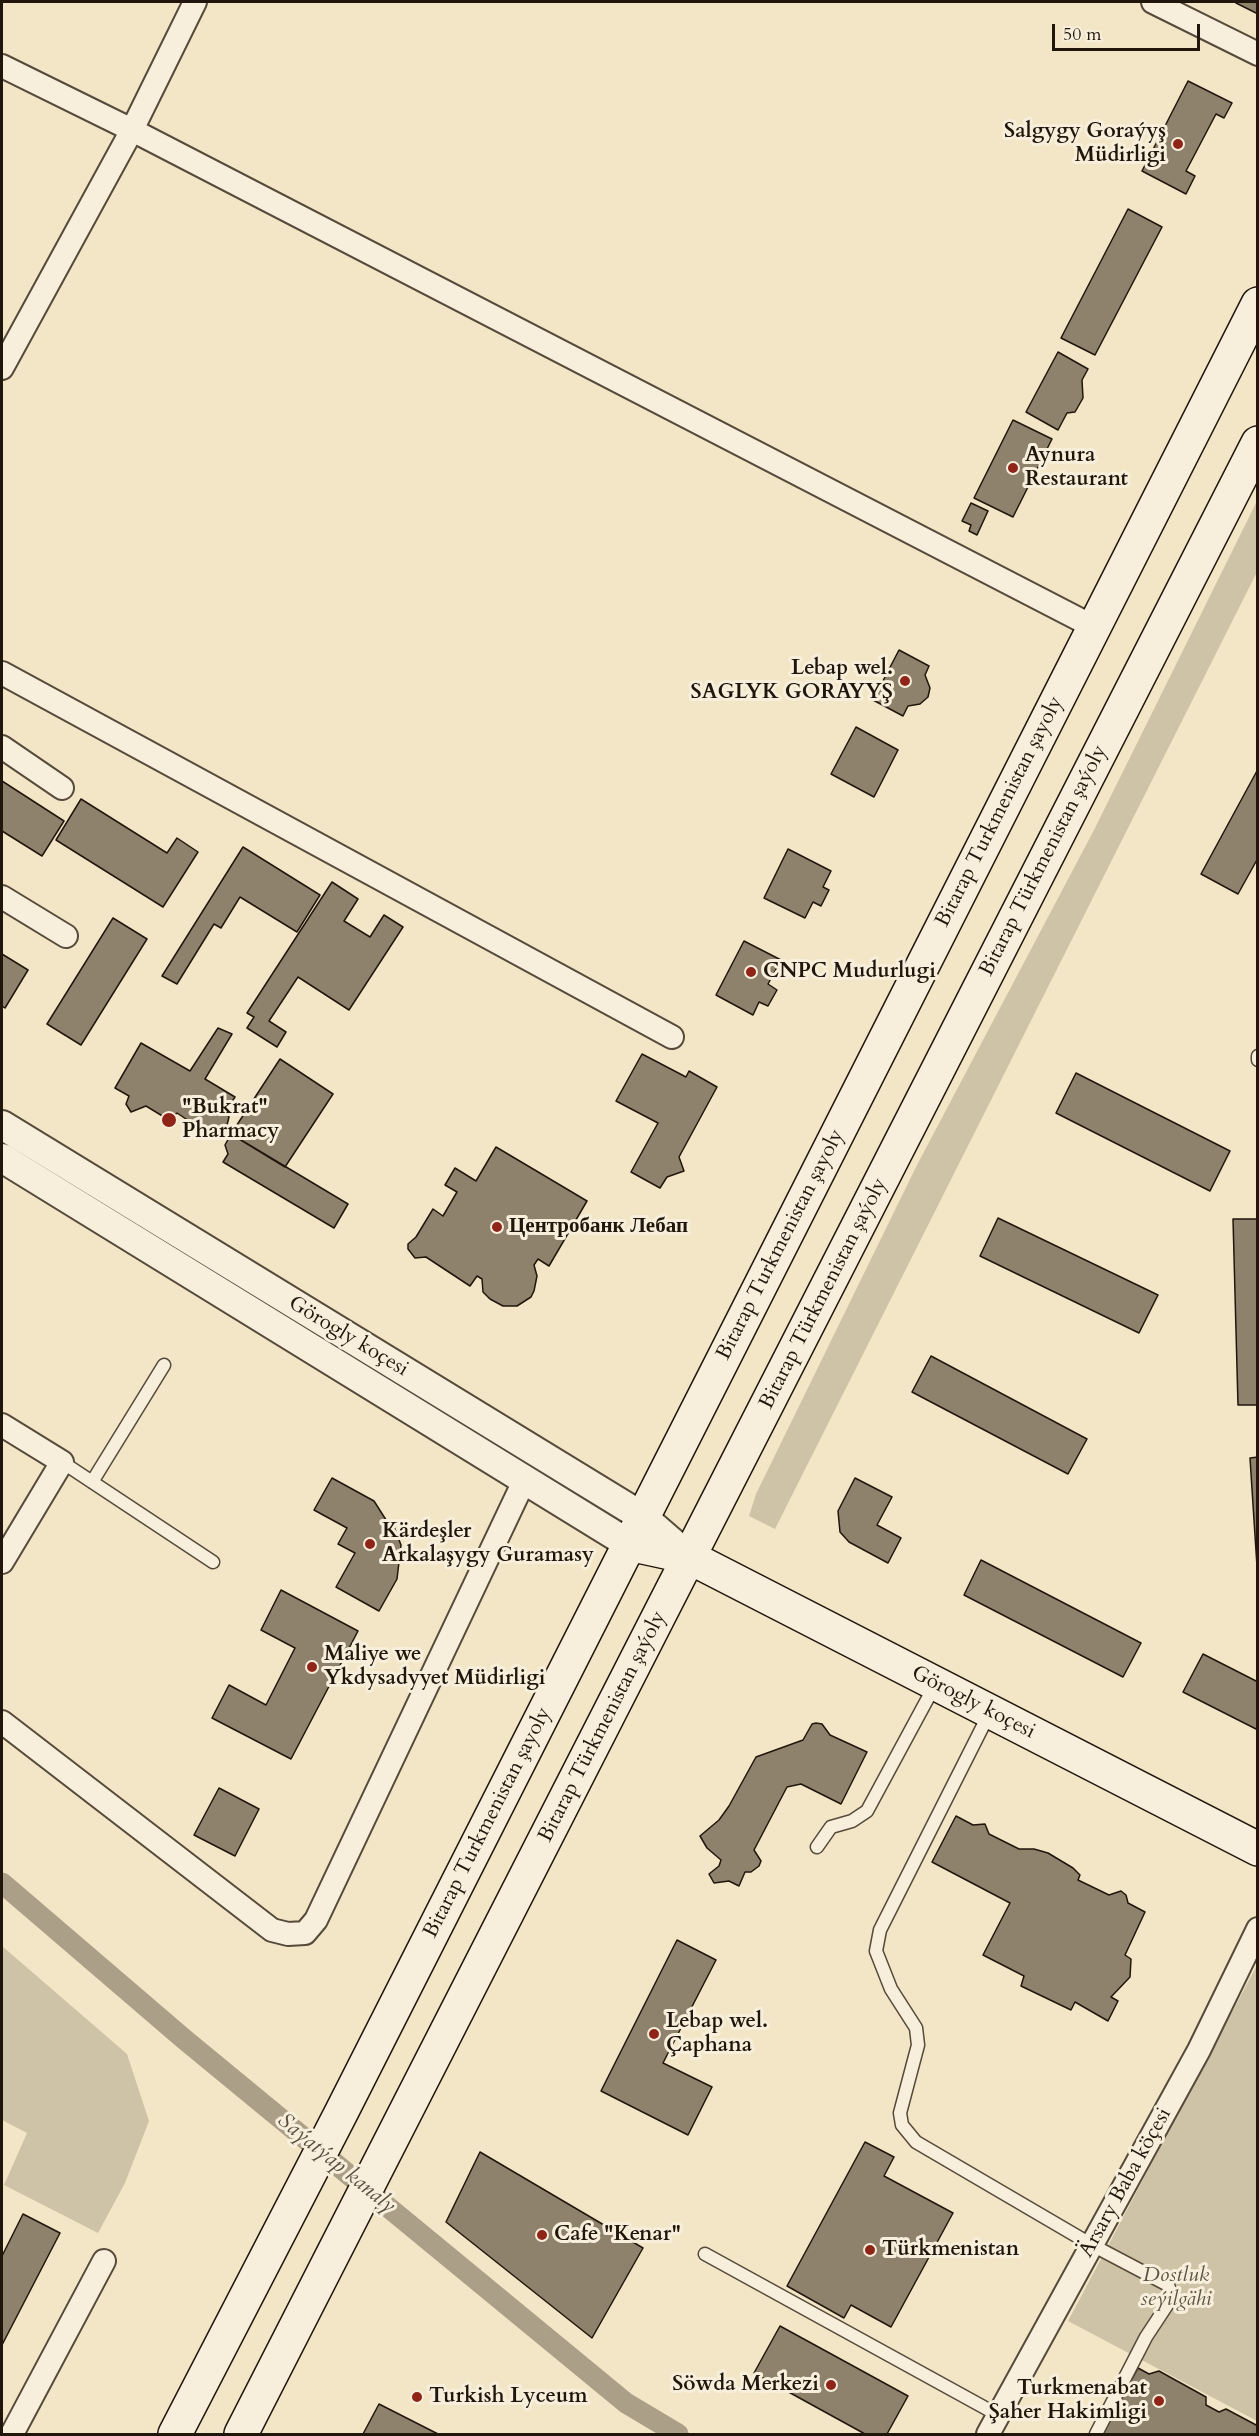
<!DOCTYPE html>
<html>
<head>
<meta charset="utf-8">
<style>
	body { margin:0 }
	#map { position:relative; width:1259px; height:2436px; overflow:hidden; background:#f3e6c7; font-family:Cardo,serif }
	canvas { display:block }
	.frame { position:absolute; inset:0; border:3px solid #21160b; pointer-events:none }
	.scale { position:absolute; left:1052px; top:24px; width:148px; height:27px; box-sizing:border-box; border:3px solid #21160b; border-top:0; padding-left:8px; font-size:18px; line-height:21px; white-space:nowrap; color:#21160b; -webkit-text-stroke:4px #f7efdb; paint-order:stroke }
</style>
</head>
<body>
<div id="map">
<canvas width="1259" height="2436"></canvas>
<div class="frame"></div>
<div class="scale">50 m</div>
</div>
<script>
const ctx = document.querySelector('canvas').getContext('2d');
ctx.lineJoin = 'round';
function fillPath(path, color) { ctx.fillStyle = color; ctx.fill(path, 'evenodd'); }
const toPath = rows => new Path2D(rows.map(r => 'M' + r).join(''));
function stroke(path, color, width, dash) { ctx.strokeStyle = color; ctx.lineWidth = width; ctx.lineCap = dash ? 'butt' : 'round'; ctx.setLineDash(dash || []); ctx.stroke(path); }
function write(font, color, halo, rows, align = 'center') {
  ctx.font = font + ' Cardo,serif'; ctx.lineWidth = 6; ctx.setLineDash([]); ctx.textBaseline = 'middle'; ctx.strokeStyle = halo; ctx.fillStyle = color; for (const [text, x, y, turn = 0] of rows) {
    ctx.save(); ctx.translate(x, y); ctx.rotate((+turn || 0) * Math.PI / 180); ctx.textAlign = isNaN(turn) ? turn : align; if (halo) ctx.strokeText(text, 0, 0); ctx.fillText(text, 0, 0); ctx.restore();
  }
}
fillPath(toPath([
	[1257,501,1257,572,775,1529,749,1516,756,1494,917,1165,1094,830],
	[2,1946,127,2054,149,2121,125,2183,98,2233,4,2185,27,2133,2,2120],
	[1257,1965,1257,2421,1068,2321]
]), '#cfc3a7');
stroke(toPath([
	[2,1883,184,2039,626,2403,678,2434]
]), '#ac9f87', 21);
const building = toPath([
	[1237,2,1258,2,1258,14,1236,3,1237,2],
	[1188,81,1232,103,1224,118,1216,114,1186,171,1195,176,1186,194,1142,171,1188,81],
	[1128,209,1162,227,1095,355,1061,338,1128,209],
	[1058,352,1088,369,1082,380,1083,398,1075,412,1067,413,1058,430,1026,412,1058,352],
	[1013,420,1052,439,1013,517,974,498,1013,420],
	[971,503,988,511,977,535,969,531,971,525,962,521,971,503],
	[899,650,929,666,925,675,930,688,928,697,920,704,908,706,903,716,873,700,899,650],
	[856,727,898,750,874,797,831,774,856,727],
	[1258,769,1258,858,1238,894,1201,874,1258,769],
	[2,781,64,821,42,856,2,831,2,781],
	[81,799,167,853,177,838,198,852,163,907,56,840,81,799],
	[243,847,320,895,297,932,240,897,221,928,214,924,177,984,162,976,243,847],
	[788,849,831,871,823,887,829,890,821,906,813,902,805,918,764,898,788,849],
	[332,882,358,899,344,921,370,937,384,915,403,927,349,1010,298,977,269,1021,286,1032,277,1047,247,1028,254,1017,247,1013,332,882],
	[113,918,147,939,81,1045,47,1024,113,918],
	[744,941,781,960,768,984,777,990,768,1006,759,1002,753,1015,716,995,744,941],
	[2,954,28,970,5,1008,2,1006,2,954],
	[218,1028,232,1034,205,1079,235,1097,225,1112,229,1117,226,1129,214,1129,210,1135,177,1113,169,1120,146,1106,131,1112,126,1104,129,1096,115,1088,141,1043,190,1071,218,1028],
	[642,1054,686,1077,689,1071,717,1087,679,1157,684,1171,667,1177,660,1188,631,1172,658,1123,616,1101,642,1054],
	[280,1059,333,1094,285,1167,231,1134,280,1059],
	[1076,1073,1230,1151,1210,1191,1056,1113,1076,1073],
	[231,1134,348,1204,334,1228,223,1162,228,1154,225,1145,231,1134],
	[496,1147,587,1201,549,1266,538,1259,534,1265,537,1276,534,1291,531,1297,517,1306,503,1306,490,1299,483,1292,482,1279,477,1276,470,1286,426,1257,415,1258,408,1249,408,1244,416,1237,433,1209,443,1216,457,1192,445,1185,455,1168,476,1181,496,1147],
	[998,1218,1158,1295,1139,1333,980,1256,998,1218],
	[1233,1219,1258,1219,1258,1405,1238,1405,1233,1219],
	[931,1356,1087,1439,1068,1474,912,1392,931,1356],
	[1258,1457,1258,1582,1250,1458,1258,1457],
	[332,1478,374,1501,388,1523,393,1524,401,1545,397,1579,379,1611,336,1587,355,1553,338,1544,347,1528,314,1510,332,1478],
	[855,1478,892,1497,877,1525,901,1538,888,1563,849,1542,840,1532,838,1511,855,1478],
	[981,1560,1141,1643,1123,1677,964,1595,981,1560],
	[281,1590,358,1631,291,1759,212,1718,229,1685,266,1705,295,1648,261,1630,281,1590],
	[1203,1654,1258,1682,1258,1730,1183,1692,1203,1654],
	[816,1723,822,1724,830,1735,867,1752,841,1804,801,1784,787,1787,754,1850,761,1861,759,1866,751,1872,745,1872,739,1886,729,1881,714,1883,709,1874,719,1866,721,1860,707,1848,700,1836,719,1820,729,1806,756,1757,803,1740,812,1724,816,1723],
	[219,1788,259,1809,235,1856,194,1835,219,1788],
	[956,1816,973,1825,985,1824,989,1834,1019,1849,1034,1849,1048,1853,1073,1868,1080,1875,1078,1880,1109,1895,1121,1891,1126,1895,1128,1903,1145,1912,1125,1955,1131,1959,1130,1977,1111,1997,1118,2001,1108,2021,1075,2002,1071,2010,1021,1986,1024,1976,983,1955,1010,1903,932,1862,956,1816],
	[677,1940,716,1960,663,2063,712,2087,688,2135,601,2091,677,1940],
	[865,2142,894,2157,884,2176,953,2213,891,2327,851,2305,844,2318,787,2286,865,2142],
	[480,2152,643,2248,592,2338,446,2222,480,2152],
	[23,2214,60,2233,2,2345,2,2256,23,2214],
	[780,2326,908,2396,887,2434,865,2434,754,2373,780,2326],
	[1138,2368,1149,2374,1159,2371,1206,2397,1206,2405,1219,2412,1226,2409,1258,2426,1258,2434,1102,2434,1123,2381,1132,2379,1138,2368],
	[379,2404,438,2434,363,2434,379,2404]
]);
fillPath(building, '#8e826d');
stroke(building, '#21160b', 1.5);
const service = toPath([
	[1258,1056,1258,1060],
	[62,1462,213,1562],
	[92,1482,164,1365],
	[989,1714,880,1930,876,1951,891,1989,916,2028,918,2045,900,2113,902,2125,916,2142,1092,2245,1168,2285,1171,2294,1169,2302,1146,2337,1096,2434],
	[817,1847,831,1827,852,1821,867,1811,935,1685],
	[705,2254,998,2415]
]);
const minor = toPath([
	[1153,2,1258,54],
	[2,66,132,130,1094,627],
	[2,368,132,130,195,2],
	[2,673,672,1037],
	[2,747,62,788],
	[2,897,66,936],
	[2,1425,62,1462,2,1562],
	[2,1722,272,1930,288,1934,305,1933,316,1920,525,1479],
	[12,2434,104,2261],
	[988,2434,1199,2050,1258,1929]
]);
const tertiary = toPath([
	[2,1125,643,1517,689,1557],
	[2,1158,629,1544]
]);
const secondary = toPath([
	[629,1544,689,1557,1258,1849],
	[175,2434,340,2115,1258,304],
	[241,2434,1258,443]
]);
stroke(service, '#564a3a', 15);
stroke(minor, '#564a3a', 26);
stroke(tertiary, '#564a3a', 32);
stroke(secondary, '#21160b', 36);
stroke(service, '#f7efdb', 12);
stroke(minor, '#f7efdb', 22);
stroke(tertiary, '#f7efdb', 28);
stroke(secondary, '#f7efdb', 33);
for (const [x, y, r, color] of [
	[1178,144,6,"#8f2418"],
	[1013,468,6,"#8f2418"],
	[905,681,6,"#8f2418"],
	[751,972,6,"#8f2418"],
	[169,1120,8,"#8f2418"],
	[497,1227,6,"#8f2418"],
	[370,1544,6,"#8f2418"],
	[312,1667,6,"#8f2418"],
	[654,2034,6,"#8f2418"],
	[542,2235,6,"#8f2418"],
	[870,2250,6,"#8f2418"],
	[831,2385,6,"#8f2418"],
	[417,2397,6,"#8f2418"],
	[1159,2401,6,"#8f2418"]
]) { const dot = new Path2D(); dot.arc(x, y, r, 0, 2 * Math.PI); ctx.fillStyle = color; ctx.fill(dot); stroke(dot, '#f7efdb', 2); }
write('bold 21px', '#21160b', '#f7efdb', [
	["Salgygy Goraýyş",1166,132,"right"],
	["Müdirligi",1166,156,"right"],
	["Aynura",1025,456],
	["Restaurant",1025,480],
	["Lebap wel.",893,669,"right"],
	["SAGLYK GORAYYŞ",893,693,"right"],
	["CNPC Mudurlugi",763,972],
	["\"Bukrat\"",182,1108],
	["Pharmacy",182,1132],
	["Центробанк Лебап",509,1227],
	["Kärdeşler",382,1532],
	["Arkalaşygy Guramasy",382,1556],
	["Maliye we",324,1655],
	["Ykdysadyyet Müdirligi",324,1679],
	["Lebap wel.",666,2022],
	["Çaphana",666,2046],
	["Cafe \"Kenar\"",554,2235],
	["Türkmenistan",882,2250],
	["Söwda Merkezi",819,2385,"right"],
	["Turkmenabat",1147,2389,"right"],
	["Şaher Hakimligi",1147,2413,"right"],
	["Turkish Lyceum",429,2397]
], 'left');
write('21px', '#21160b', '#f7efdb', [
	["Bitarap Turkmenistan şayoly",1000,812,-63],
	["Bitarap Türkmenistan şaýoly",1044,861,-63],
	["Bitarap Turkmenistan şayoly",781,1245,-63],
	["Bitarap Türkmenistan şaýoly",824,1294,-63],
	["Görogly koçesi",348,1337,31],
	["Görogly koçesi",973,1703,27],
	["Bitarap Türkmenistan şaýoly",603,1727,-63],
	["Bitarap Turkmenistan şayoly",488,1823,-63],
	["Ärsary Baba köçesi",1126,2183,-61]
]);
write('italic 21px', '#5e5342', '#f7efdb', [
	["Dostluk",1176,2276],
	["seýilgähi",1176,2300]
]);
write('italic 22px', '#594d3d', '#f7efdb', [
	["Saýatýap kanaly",336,2164,39]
]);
</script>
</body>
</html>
